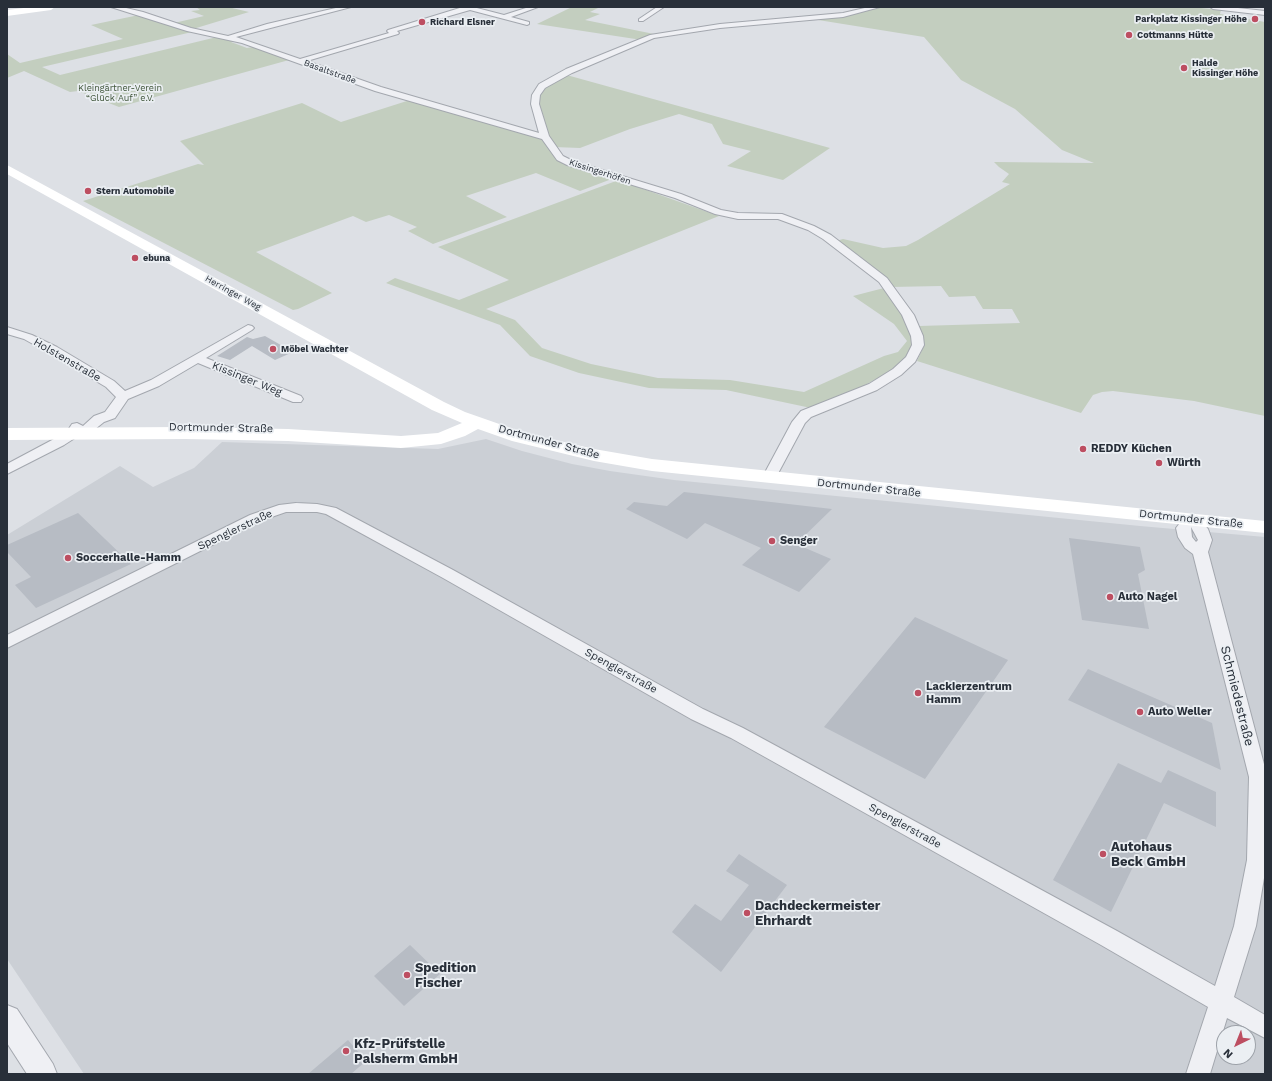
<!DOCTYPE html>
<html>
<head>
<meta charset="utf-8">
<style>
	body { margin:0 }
	#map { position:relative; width:1272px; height:1081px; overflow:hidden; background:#dde0e5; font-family:"Work Sans",sans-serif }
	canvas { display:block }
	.frame { position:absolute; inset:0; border:8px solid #282f39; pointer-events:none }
	.north { position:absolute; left:1216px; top:1025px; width:40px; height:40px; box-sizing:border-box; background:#ebeff3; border:1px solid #9da2a9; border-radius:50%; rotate:223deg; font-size:11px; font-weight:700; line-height:16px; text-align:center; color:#282f39 }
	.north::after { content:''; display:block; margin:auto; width:14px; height:18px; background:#bd4e61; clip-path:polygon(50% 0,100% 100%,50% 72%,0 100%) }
</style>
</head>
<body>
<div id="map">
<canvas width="1272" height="1081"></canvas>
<div class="frame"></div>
<div class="north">N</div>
</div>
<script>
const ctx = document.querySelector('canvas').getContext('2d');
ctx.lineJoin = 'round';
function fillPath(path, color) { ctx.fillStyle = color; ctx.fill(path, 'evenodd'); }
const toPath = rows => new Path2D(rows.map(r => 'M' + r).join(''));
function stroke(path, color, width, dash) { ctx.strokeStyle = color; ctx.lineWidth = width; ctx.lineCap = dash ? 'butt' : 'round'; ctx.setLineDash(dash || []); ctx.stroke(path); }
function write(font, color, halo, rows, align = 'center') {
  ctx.font = font + ' "Work Sans",sans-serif'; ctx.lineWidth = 3.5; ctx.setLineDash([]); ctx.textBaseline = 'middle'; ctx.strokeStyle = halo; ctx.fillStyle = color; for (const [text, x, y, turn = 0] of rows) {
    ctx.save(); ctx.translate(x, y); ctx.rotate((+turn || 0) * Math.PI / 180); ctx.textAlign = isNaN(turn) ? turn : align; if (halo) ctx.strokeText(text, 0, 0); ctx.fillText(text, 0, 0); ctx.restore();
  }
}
fillPath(toPath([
	[486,439,522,451,572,464,610,471,674,480,1140,526,1265,537,1265,1074,84,1074,7,959,7,535,120,466,153,487,194,468,222,442,438,449],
	[1224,1033,1248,1033,1248,1057,1224,1057]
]), '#cbcfd5');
fillPath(toPath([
	[196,7,228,7,249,12,193,29,174,23,204,16,191,11,200,10],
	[572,7,600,7,590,12,600,14,585,20,659,35,642,40,537,24],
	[879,7,1191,7,1221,10,1220,14,1265,22,1265,416,1194,401,1113,391,1102,392,1093,395,1081,413,917,361,923,348,923,336,919,326,1020,323,1012,309,983,309,975,296,949,297,941,286,891,287,836,241,843,239,883,248,906,246,918,240,1010,184,1002,182,1009,174,999,167,994,162,1094,163,1062,150,1015,109,961,80,924,37,812,19],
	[139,15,192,32,42,67,60,75,217,37,234,40,231,42,247,48,253,47,289,60,119,107,78,91,70,92,24,71,7,78,7,54,20,63,123,39,91,25],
	[563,74,830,148,783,180,727,166,751,151,723,144,712,124,679,114,630,129,580,148,554,147,536,112,539,90],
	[410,100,541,138,551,147,557,159,564,164,608,176,609,180,580,191,536,173,466,196,507,217,433,244,408,231,417,227,389,215,366,222,353,216,256,252,332,293,298,309,293,310,83,201,198,164,204,165,180,141,302,103,341,122],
	[616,181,621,181,719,216,486,309,515,320,542,348,591,364,658,378,730,380,804,392,884,356,898,352,907,341,894,324,853,296,884,288,905,317,914,342,908,358,897,368,863,386,811,408,726,390,649,388,579,373,530,356,500,325,386,283,395,278,459,300,509,280,438,247]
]), '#c3cebf');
fillPath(toPath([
	[265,336,293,352,275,360,252,346,230,360,217,356,247,337,253,339],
	[684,492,832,509,796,544,831,559,799,592,742,565,761,548,705,523,687,539,626,509,634,502,667,506],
	[78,513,131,564,36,608,15,585,31,577,7,552,7,545],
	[1069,538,1140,547,1145,570,1138,574,1149,629,1082,620],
	[915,617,1008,660,925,779,824,727],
	[1088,669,1212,723,1221,770,1068,700],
	[1118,763,1161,783,1168,770,1216,792,1216,827,1164,803,1111,912,1053,880],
	[739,854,787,885,721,972,672,932,695,904,721,921,749,885,726,871],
	[410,945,440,974,404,1006,374,976],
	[348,1040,366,1061,351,1074,308,1074]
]), '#b7bcc4');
const minor = toPath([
	[111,7,122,7,143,12,191,28,228,36,267,24,340,7,351,7,236,37,300,59,389,33,387,31,388,30,463,7,473,7,504,15,529,7,538,7,511,17,529,22,529,24,527,25,470,10,397,31,399,33,398,34,307,61,381,87,539,133,531,104,532,95,539,84,566,69,650,35,720,24,843,13,869,7,880,7,843,17,720,28,654,38,572,73,545,88,540,95,539,104,549,136,563,156,573,161,681,194,721,210,738,213,782,214,814,226,831,235,887,278,914,315,923,336,924,345,915,362,901,375,877,390,811,417,805,423,774,481,764,481,762,478,792,422,801,411,869,384,893,369,906,357,912,345,911,336,902,315,879,282,823,239,808,230,778,219,738,219,715,214,675,198,567,165,557,160,542,139,375,91,242,43,187,31,111,7],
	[657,7,664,7,643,21,639,21,639,19,657,7],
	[1210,7,1229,7,1265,11,1265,15,1213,9,1210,7],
	[248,325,252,326,254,328,252,330,206,358,301,396,303,399,301,402,293,402,198,363,159,386,128,399,115,418,104,422,94,430,89,431,83,428,78,436,64,445,7,474,7,464,54,439,68,430,72,424,77,423,83,426,94,416,105,412,116,397,106,387,49,353,24,339,7,334,7,327,32,335,57,347,114,381,125,391,151,380,248,325],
	[296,503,317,504,336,508,453,570,703,709,743,728,1117,931,1215,986,1234,926,1247,860,1249,777,1193,554,1185,548,1178,537,1176,528,1186,515,1196,515,1208,529,1212,540,1208,552,1265,768,1265,872,1256,926,1234,997,1265,1015,1265,1038,1227,1018,1210,1074,1186,1074,1208,1007,1101,945,731,738,691,719,443,578,326,514,317,512,286,512,260,521,7,648,7,635,250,515,279,505,296,503],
	[1191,527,1198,540,1196,542,1192,537,1191,527]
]);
const tertiary = toPath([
	[7,1005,17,1009,53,1064,57,1074,27,1074,7,1043,7,1005]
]);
stroke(minor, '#a3a7ae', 2);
stroke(tertiary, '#a3a7ae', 2);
fillPath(minor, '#eff0f4');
fillPath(tertiary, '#eff0f4');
fillPath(toPath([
	[32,7,55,7,51,10,7,16,7,10,32,7],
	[7,165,444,402,465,412,525,433,594,449,652,459,1265,521,1265,533,652,471,594,461,512,441,478,429,465,436,441,444,401,448,288,441,185,439,7,440,7,428,185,427,288,429,401,436,438,433,462,423,432,410,7,174,7,165]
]), '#fff');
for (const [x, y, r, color] of [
	[1255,19,4,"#bd4e61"],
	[422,22,4,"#bd4e61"],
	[1129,35,4,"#bd4e61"],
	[1184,68,4,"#bd4e61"],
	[88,191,4,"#bd4e61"],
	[135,258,4,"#bd4e61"],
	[273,349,4,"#bd4e61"],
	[1083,449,4,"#bd4e61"],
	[1159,463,4,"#bd4e61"],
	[772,541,4,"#bd4e61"],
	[68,558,4,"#bd4e61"],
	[1110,597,4,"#bd4e61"],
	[918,693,4,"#bd4e61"],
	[1140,712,4,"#bd4e61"],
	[1103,854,4,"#bd4e61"],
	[747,913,4,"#bd4e61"],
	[407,975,4,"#bd4e61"],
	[346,1051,4,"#bd4e61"]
]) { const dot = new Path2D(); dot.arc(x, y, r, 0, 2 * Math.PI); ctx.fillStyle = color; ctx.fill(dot); stroke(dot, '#ebeff3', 1.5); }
write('bold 9px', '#282f39', '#ebeff3', [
	["Parkplatz Kissinger Höhe",1247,19,"right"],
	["Richard Elsner",430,22],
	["Cottmanns Hütte",1137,35],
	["Halde",1192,63],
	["Kissinger Höhe",1192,73],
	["Stern Automobile",96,191],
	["ebuna",143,258],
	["Möbel Wachter",281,349]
], 'left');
write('9px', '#282f39', '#ebeff3', [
	["Basaltstraße",330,72,20],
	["Kissingerhöfen",600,172,18],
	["Herringer Weg",233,293,29]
]);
write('9px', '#3d5337', '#ebeff3', [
	["Kleingärtner-Verein",120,88],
	["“Glück Auf” e.V.",120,98]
]);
write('11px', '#282f39', '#ebeff3', [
	["Holstenstraße",67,360,30],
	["Kissinger Weg",247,379,22],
	["Dortmunder Straße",221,428,1],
	["Dortmunder Straße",549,442,15],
	["Dortmunder Straße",869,488,6],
	["Dortmunder Straße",1191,519,6],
	["Spenglerstraße",235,530,-25],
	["Spenglerstraße",621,671,29],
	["Spenglerstraße",905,826,29]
]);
write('bold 11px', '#282f39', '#ebeff3', [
	["REDDY Küchen",1091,449],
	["Würth",1167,463],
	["Senger",780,541],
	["Soccerhalle-Hamm",76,558],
	["Auto Nagel",1118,597],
	["Lackierzentrum",926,687],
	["Hamm",926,700],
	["Auto Weller",1148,712]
], 'left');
write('13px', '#282f39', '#ebeff3', [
	["Schmiedestraße",1237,696,76]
]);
write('bold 13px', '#282f39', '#ebeff3', [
	["Autohaus",1111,847],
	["Beck GmbH",1111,862],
	["Dachdeckermeister",755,906],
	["Ehrhardt",755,921],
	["Spedition",415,968],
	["Fischer",415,983],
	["Kfz-Prüfstelle",354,1044],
	["Palsherm GmbH",354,1059]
], 'left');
</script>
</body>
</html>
